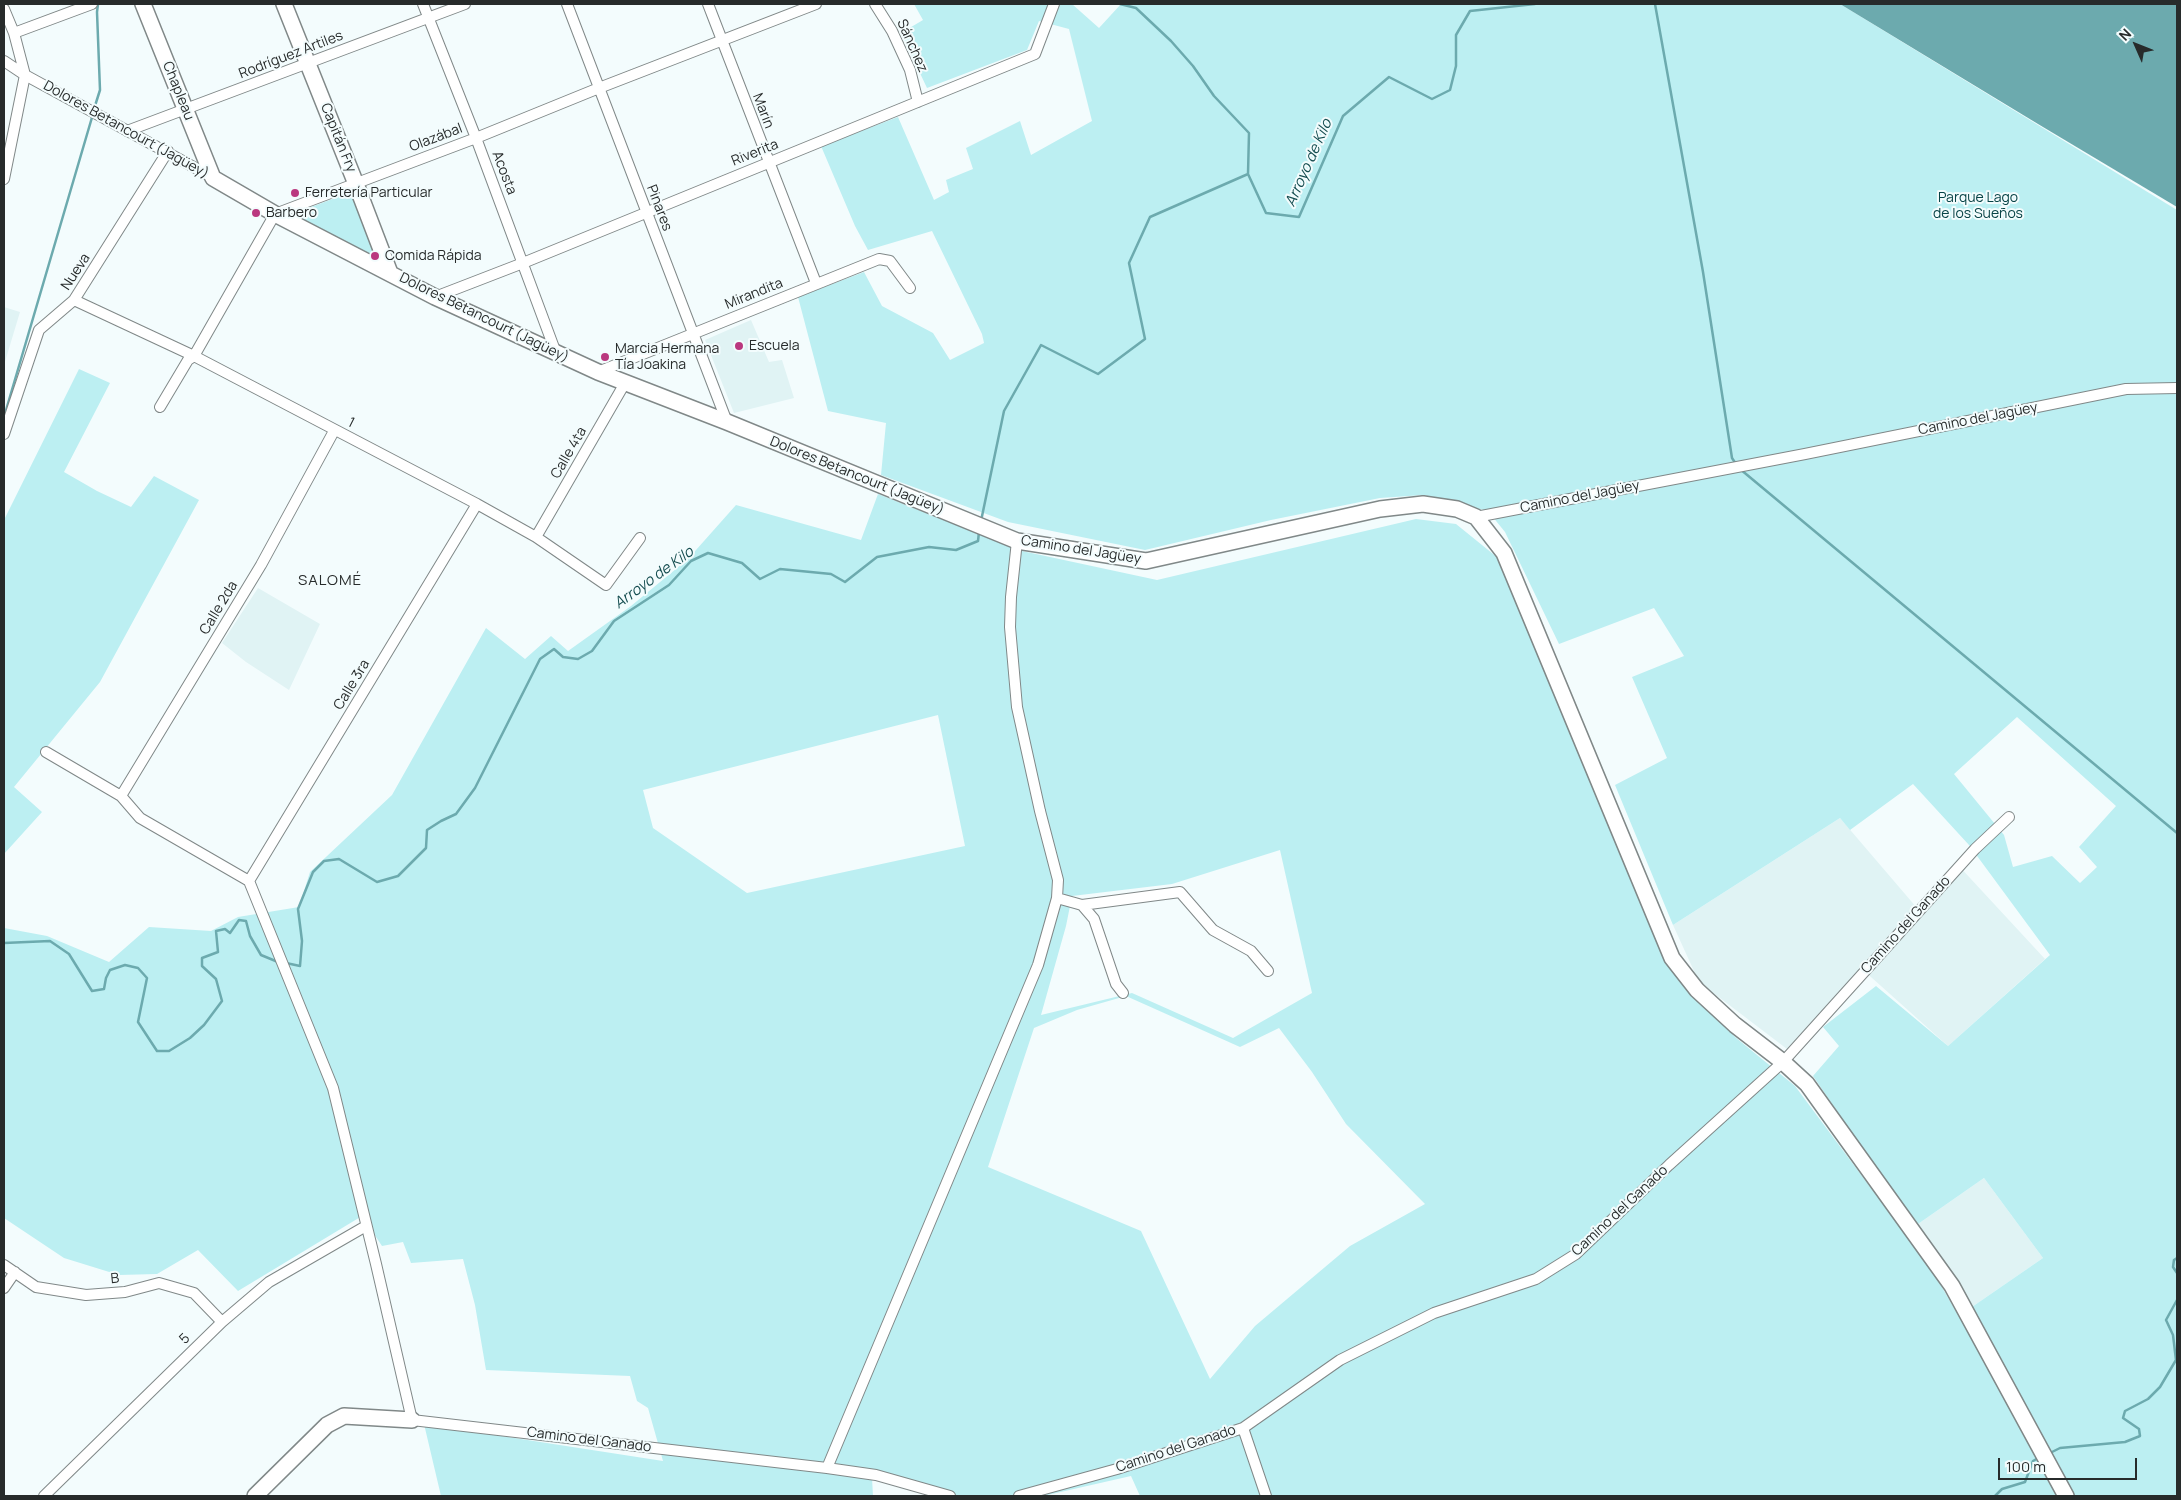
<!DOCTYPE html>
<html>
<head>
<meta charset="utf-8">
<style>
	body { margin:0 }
	#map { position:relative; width:2181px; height:1500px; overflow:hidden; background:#f3fcfd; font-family:Manrope,sans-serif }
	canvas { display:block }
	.frame { position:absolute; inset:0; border:5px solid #272b2b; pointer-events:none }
	.north { position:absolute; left:2111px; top:20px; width:50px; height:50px; -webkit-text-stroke:4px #f3fcfd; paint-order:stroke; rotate:314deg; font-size:14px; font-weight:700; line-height:20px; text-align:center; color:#272b2b }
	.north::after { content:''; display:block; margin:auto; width:18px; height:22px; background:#272b2b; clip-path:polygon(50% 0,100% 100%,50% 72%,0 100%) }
	.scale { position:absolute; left:1998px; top:1458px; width:139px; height:22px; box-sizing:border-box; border:2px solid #272b2b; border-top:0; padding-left:6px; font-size:15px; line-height:18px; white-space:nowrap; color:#272b2b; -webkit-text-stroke:4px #f3fcfd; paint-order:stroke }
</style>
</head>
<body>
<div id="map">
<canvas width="2181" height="1500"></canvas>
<div class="frame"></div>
<div class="north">N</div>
<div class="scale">100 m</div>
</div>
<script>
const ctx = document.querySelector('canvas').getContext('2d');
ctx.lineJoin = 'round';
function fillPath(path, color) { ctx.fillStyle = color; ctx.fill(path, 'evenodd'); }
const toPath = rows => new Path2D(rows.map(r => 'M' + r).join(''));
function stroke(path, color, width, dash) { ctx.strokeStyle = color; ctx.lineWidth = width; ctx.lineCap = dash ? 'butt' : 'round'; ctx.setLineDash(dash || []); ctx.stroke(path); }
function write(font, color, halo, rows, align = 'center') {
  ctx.font = font + ' Manrope,sans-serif'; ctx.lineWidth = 4; ctx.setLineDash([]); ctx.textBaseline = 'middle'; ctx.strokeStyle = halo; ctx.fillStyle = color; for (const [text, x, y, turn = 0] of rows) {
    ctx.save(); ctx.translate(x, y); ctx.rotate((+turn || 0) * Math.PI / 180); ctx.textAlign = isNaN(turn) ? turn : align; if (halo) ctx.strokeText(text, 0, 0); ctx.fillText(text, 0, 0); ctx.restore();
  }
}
fillPath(toPath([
	[4,307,20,312,4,365],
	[751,320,769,362,782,360,794,398,734,413,705,340],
	[258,588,320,624,289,690,246,662,222,643],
	[1840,818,1917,908,1958,865,2045,959,1948,1046,1862,969,1787,1049,1699,982,1673,925],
	[1984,1178,2043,1258,1969,1309,1918,1224]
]), '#e0f3f4');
fillPath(toPath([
	[914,4,1072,4,1099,28,1121,4,1840,4,2177,210,2177,1496,2072,1496,1969,1309,2043,1258,1984,1178,1918,1224,1864,1151,1813,1076,1839,1046,1823,1027,1876,986,1948,1046,2050,955,1969,845,1913,784,1850,830,1840,818,1673,925,1615,785,1667,758,1632,677,1684,656,1654,608,1559,644,1505,532,1488,511,1423,495,1380,498,1271,520,1145,550,1008,522,881,475,886,423,828,411,798,297,864,272,882,306,933,333,950,360,984,343,982,334,932,231,868,250,855,226,821,146,898,117,934,200,949,192,946,180,973,169,966,148,1020,121,1031,155,1092,121,1069,29,1039,21,1027,50,927,88,901,33,923,20],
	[2017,717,2116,806,2079,847,2097,867,2080,883,2052,856,2013,867,2004,835,1954,774],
	[351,192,380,262,290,215],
	[79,369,110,383,64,472,97,491,131,507,154,476,199,500,100,682,14,787,42,812,4,854,4,520],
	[878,494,1022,551,1157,580,1416,519,1456,524,1503,562,1667,959,1735,1037,1795,1086,1932,1270,2030,1439,2060,1496,1140,1496,1131,1476,1043,1496,936,1496,872,1478,873,1496,441,1496,424,1424,663,1461,648,1408,637,1401,630,1376,486,1370,475,1305,463,1259,411,1263,403,1242,382,1246,362,1216,238,1291,198,1250,157,1274,119,1275,64,1258,4,1218,4,928,47,936,109,962,149,927,211,931,238,917,299,907,310,872,392,795,486,628,525,659,551,636,568,651,631,606,688,559,736,505,861,540],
	[938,715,965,846,747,893,653,828,643,790],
	[1280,850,1312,993,1233,1038,1132,993,1041,1015,1066,926,1072,896,1172,884],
	[1126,996,1240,1047,1279,1028,1312,1072,1346,1124,1425,1204,1350,1246,1255,1326,1210,1379,1141,1231,988,1167,1034,1028,1077,1010]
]), '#bceff2');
fillPath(toPath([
	[1840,4,2177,4,2177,207,2038,124]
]), '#6caaae');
stroke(toPath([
	[1120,4,1136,8,1171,41,1193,66,1214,96,1249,133,1248,174],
	[1655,4,1703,272,1732,458,1736,464],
	[94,109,100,90,97,12,98,4],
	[4,417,93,114],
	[1740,469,2177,833],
	[981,521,1004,411,1041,345,1098,374,1145,339,1129,263,1150,217,1248,174,1266,213,1299,217,1343,116,1389,77,1432,99,1450,90,1456,66,1456,35,1470,11,1535,4],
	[4,943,50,941,69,954,92,991,104,989,106,978,110,970,125,965,138,968,147,978,138,1022,157,1051,169,1051,190,1038,204,1025,222,1001,216,979,202,966,202,958,218,952,216,931,225,929,230,933,239,920,246,921,250,936,261,955,278,962],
	[286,963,300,966,302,941,298,909,313,872,324,861,339,859,377,882,398,876,426,848,427,830,441,821,456,814,475,788,540,659,554,649,563,657,578,659,592,651,614,621,669,585,691,561,708,553,742,563,760,579,780,569,831,574,845,582,877,557,929,547,956,550,978,541,979,532],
	[2177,1258,2174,1260,2173,1267,2177,1273],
	[2050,1453,2060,1448,2125,1442,2140,1436,2139,1429,2123,1418,2125,1411,2148,1399,2160,1387,2176,1360,2173,1335,2166,1320,2177,1300],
	[1995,1496,2002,1489,2025,1482,2033,1461,2040,1457]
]), '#6caaae', 2.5);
const street = toPath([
	[423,4,476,138,556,353],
	[567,4,727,422],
	[708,4,816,283],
	[875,4,892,31,910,70,918,102],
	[4,9,14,33,25,75,4,179],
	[14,33,92,4],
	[4,61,25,75,212,177],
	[127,131,465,4],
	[435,297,523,263,1035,54,1054,4],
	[74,300,194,356,477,504,536,537,606,585,640,538],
	[598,372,879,259,890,261,910,288],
	[160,407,188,360,194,356,275,214,476,138,599,88,816,4],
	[4,434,39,330,74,300,168,151],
	[1476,517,1805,454,2126,389,2177,388],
	[536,537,625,383],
	[46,752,121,796,140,818,249,881,333,1088,376,1264,412,1420,827,1468,876,1475,950,1496],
	[121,796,261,565,334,431],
	[249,881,477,504],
	[1057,898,1082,905,1180,892,1213,930,1251,951,1268,971],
	[1082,905,1094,919,1116,984,1123,993],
	[4,1265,36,1287,86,1295,125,1292,159,1283,194,1293,222,1322],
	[4,1288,15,1272],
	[1243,1428,1266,1496],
	[827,1468,1038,965,1057,898,1058,880,1040,811,1017,707,1010,627,1011,597,1017,541],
	[44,1496,222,1322,269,1282,366,1226],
	[1019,1496,1117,1469,1243,1428,1340,1360,1434,1313,1536,1279,1576,1254,1669,1165,1783,1062,1975,849,2009,817]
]);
const secondary = toPath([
	[143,4,213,178,275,214,435,297,598,372,727,422,1017,541,1146,561,1380,509,1423,504,1457,509,1476,517,1504,553,1672,958,1697,990,1735,1025,1783,1062,1807,1084,1952,1286,2066,1496],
	[284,4,356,184,390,273],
	[255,1496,327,1425,344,1416,412,1420]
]);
stroke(street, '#808888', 12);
stroke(secondary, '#808888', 18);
stroke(street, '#fff', 10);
stroke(secondary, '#fff', 15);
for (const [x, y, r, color] of [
	[295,193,5,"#ba387f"],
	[256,213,5,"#ba387f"],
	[375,256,5,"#ba387f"],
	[739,346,5,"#ba387f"],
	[605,357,5,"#ba387f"]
]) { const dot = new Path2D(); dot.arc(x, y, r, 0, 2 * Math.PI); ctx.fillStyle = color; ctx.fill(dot); stroke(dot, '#f3fcfd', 2); }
write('14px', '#272b2b', '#f3fcfd', [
	["Sánchez",912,46,66],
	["Rodríguez Artiles",291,55,-21],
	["Chapleau",178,91,68],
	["Marín",763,111,69],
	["Dolores Betancourt (Jagüey)",126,130,29],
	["Capitán Fry",338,138,68],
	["Olazábal",436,138,-21],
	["Riverita",755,153,-22],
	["Acosta",504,173,69],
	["Pinares",659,208,69],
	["Nueva",76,272,-57],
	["Mirandita",754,294,-22],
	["Dolores Betancourt (Jagüey)",484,318,26],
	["Camino del Jagüey",1978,419,-11],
	["1",351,423,27],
	["Calle 4ta",569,453,-60],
	["Dolores Betancourt (Jagüey)",857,476,22],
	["Camino del Jagüey",1580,497,-11],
	["Camino del Jagüey",1081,550,9],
	["Calle 2da",219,608,-59],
	["Calle 3ra",352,685,-59],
	["Camino del Ganado",1906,925,-48],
	["Camino del Ganado",1620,1211,-43],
	["B",115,1279,-5],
	["5",185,1339,-44],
	["Camino del Ganado",589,1440,7],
	["Camino del Ganado",1176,1449,-18]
]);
write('14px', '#272b2b', '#f3fcfd', [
	["Ferretería Particular",305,193],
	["Barbero",266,213],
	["Comida Rápida",385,256],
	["Escuela",749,346],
	["Marcia Hermana",615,349],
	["Tía Joakina",615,365]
], 'left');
write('14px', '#084447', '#f3fcfd', [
	["Parque Lago",1978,198],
	["de los Sueños",1978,214]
]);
write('italic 15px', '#154d50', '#f3fcfd', [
	["Arroyo de Kilo",1309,163,-66],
	["Arroyo de Kilo",654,578,-36]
]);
ctx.letterSpacing = '1px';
write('15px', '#272b2b', '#f3fcfd', [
	["SALOMÉ",330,581]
]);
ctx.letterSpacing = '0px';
</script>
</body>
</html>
